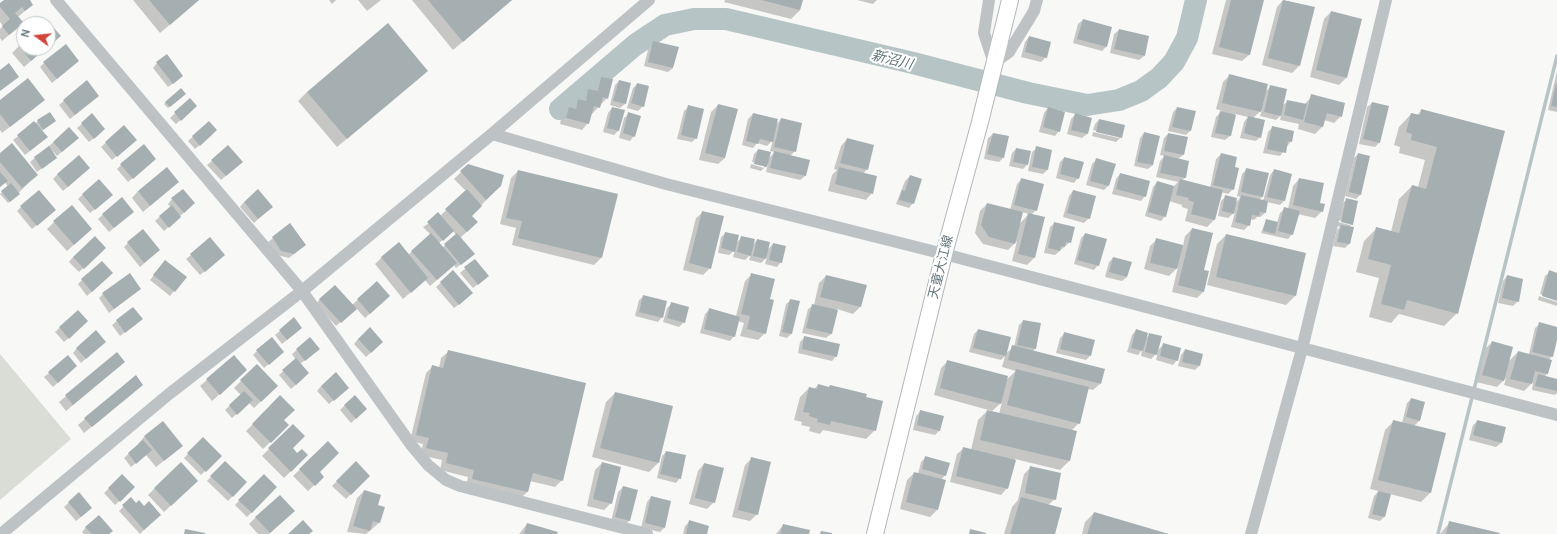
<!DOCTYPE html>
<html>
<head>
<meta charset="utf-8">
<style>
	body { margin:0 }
	#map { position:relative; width:1557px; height:534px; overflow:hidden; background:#f8f8f6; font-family:Cabin,sans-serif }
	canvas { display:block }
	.north { position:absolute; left:16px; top:16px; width:40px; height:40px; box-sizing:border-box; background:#fff; border:1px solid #c2c9cb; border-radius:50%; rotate:285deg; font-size:11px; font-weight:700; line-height:16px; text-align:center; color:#66787e }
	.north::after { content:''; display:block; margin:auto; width:14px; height:18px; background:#d3453b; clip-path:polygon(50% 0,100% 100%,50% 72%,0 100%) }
</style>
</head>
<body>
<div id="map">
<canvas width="1557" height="534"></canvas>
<div class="north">N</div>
</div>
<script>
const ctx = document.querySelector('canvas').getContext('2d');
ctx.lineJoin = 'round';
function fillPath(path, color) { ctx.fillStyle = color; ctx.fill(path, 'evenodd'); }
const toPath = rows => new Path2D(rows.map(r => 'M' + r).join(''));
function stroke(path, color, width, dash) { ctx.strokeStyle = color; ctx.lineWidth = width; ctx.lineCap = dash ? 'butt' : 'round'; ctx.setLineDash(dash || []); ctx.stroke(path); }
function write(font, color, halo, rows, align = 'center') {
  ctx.font = font + ' Cabin,"Noto Sans JP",sans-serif'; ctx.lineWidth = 4; ctx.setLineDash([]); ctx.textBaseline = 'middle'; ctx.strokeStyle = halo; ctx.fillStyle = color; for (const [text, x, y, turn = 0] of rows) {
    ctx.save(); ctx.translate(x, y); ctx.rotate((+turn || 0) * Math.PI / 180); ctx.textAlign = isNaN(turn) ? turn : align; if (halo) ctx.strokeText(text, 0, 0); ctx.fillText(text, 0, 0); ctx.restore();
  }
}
fillPath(toPath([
	[0,354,71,439,0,500]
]), '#d9ddd5');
fillPath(toPath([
	[5,0,28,0,32,5,18,17,23,23,2,41,0,38,0,29,3,26,0,22,0,4],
	[133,0,199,0,160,33],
	[329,0,336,0,332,4],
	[358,0,381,0,367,11],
	[412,0,512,0,453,50],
	[725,0,802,0,800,10,791,19,724,2],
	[857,0,877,0,873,4],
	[1226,0,1263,0,1249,55,1242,61,1212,54],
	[1283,0,1313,7,1299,66,1292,73,1262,65,1277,7],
	[1331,12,1361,19,1346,78,1339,85,1310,77,1324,19],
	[1083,20,1106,47,1102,51,1073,43,1078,24],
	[1119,30,1144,56,1139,60,1110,53,1114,34],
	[1029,37,1046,57,1041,62,1021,57,1025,42],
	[24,41,24,48,46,48,24,67,12,53],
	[653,42,673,68,668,72,644,66,649,46],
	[78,61,52,83,40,67,44,63],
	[157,63,178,80,168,87,153,68],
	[1557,71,1557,112,1548,110],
	[1230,75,1265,92,1271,86,1282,106,1288,101,1304,105,1312,96,1341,116,1334,123,1324,120,1322,127,1315,134,1298,129,1299,124,1280,120,1281,115,1276,120,1260,116,1262,110,1253,118,1260,137,1256,141,1240,138,1244,122,1248,117,1235,114,1230,136,1225,140,1211,137,1216,117,1222,111,1216,109,1223,82],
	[602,78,607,98,592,114,591,114,588,123,582,130,560,124,562,115,578,100,581,101,582,97,589,90,593,91,595,84],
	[418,79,337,147,298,101,307,92],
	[619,81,625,104,620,108,610,105,615,85],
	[86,82,93,100,70,119,59,105],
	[637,84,643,106,638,111,627,108,633,88],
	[183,96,168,108,164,104,166,102],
	[190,99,191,111,176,124,170,118],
	[0,101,37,106,2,133,0,130],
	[1372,103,1379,143,1375,147,1359,144,1367,107],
	[718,105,725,158,718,164,699,160,711,112],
	[689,106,696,138,692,142,677,139,684,111],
	[612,108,618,131,614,135,603,132,608,113],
	[1048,108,1059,131,1055,136,1039,132,1044,113],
	[1177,108,1190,131,1186,135,1168,131,1173,112],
	[1422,110,1504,132,1457,313,1444,326,1399,314,1391,323,1369,317,1379,278,1356,272,1364,241,1377,228,1391,232,1399,199,1412,186,1418,187,1425,160,1399,153,1400,147,1394,145,1399,127,1411,114,1417,115],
	[629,114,634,136,630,141,619,138,624,118],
	[753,114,776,125,781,119,795,151,790,156,808,160,805,176,800,180,766,172,768,164,761,171,750,168,751,164,764,168,764,165,752,162,754,154,758,150,768,159,775,152,770,151,773,140,767,146,757,143,753,148,742,145,748,119],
	[92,115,100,133,89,142,77,128],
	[1075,115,1087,134,1082,138,1067,134,1071,119],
	[1099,120,1121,137,1116,142,1092,136,1093,132,1119,138,1119,136,1093,130,1095,124],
	[38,121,53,123,41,131,42,141,25,155,13,140],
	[209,122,212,135,195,149,188,141],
	[124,127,131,144,112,160,101,147],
	[1272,128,1291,141,1280,156,1263,153,1268,132],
	[69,129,73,142,57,156,51,149,56,158,37,172,30,162],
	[1144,133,1153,165,1148,169,1134,166,1140,138],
	[993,134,1003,158,999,162,984,159,988,138],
	[1168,134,1183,155,1178,159,1185,178,1182,180,1210,188,1216,159,1221,154,1233,189,1228,194,1221,192,1214,220,1207,227,1185,221,1188,209,1182,207,1182,205,1169,201,1165,216,1161,221,1145,216,1153,187,1157,182,1173,187,1178,182,1156,177,1160,161,1165,156,1160,155,1164,138],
	[847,139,867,169,863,174,872,193,866,200,828,191,832,175,837,170,834,169,841,146],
	[1037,148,1047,170,1043,174,1028,171,1032,152],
	[1016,149,1027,165,1023,169,1009,166,1012,153],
	[0,154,37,175,8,203,0,194,8,187,5,182,0,187],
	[1358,154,1361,194,1356,199,1345,196,1354,158],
	[1064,158,1078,178,1074,183,1056,178,1060,162],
	[1097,159,1114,165,1108,186,1104,190,1086,185,1092,164],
	[212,161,237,166,221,180,207,165],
	[151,163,128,182,117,169,121,165],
	[89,168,63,191,53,179,58,174],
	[1247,169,1262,197,1259,200,1263,201,1270,175,1274,170,1284,201,1280,205,1267,202,1265,213,1260,217,1257,217,1254,220,1250,219,1249,225,1244,230,1231,227,1235,212,1228,218,1218,216,1221,201,1226,196,1235,203,1241,197,1237,196,1242,174],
	[518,171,601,258,594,265,512,245,516,228,500,224,511,178],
	[461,172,493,193,471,216,470,229,460,238,469,258,456,268,454,265,430,286,425,280,403,299,375,264,382,257,408,255,431,235,423,227,440,216,466,191,454,179],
	[453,231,456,235,442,248,439,243],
	[1120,174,1145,196,1141,201,1112,194,1116,179],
	[910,176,913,203,909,208,896,204,905,181],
	[1299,179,1322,211,1315,218,1298,214,1292,234,1288,239,1261,233,1266,220,1277,223,1280,213,1285,208,1288,209,1293,186],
	[1021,180,1036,210,1031,215,1044,218,1034,258,1027,265,1012,261,1017,241,1008,250,983,244,975,233,980,211,987,204,1010,210,1017,184],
	[1022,212,1029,214,1019,224],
	[178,182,143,212,132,198,138,191],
	[1073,191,1089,218,1084,223,1063,217,1069,196],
	[82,195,107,199,90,213,78,199],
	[122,198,128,216,109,232,98,219],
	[172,199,189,208,164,231,155,221,171,207,168,204],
	[1347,199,1352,224,1349,227,1353,228,1349,244,1345,248,1333,246,1337,230,1340,227,1337,226,1338,222,1350,225,1350,223,1338,220,1342,204],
	[244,202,267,211,254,223,240,207],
	[21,207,50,214,32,229,17,211],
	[703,212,710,268,703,275,683,270,696,218],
	[54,222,91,229,67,251,47,229],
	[1055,223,1070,242,1055,255,1044,253,1050,227],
	[290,225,305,245,289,258,277,255,268,242],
	[1192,229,1202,271,1204,291,1197,298,1172,292,1178,267,1169,276,1144,269,1150,246,1157,239,1183,246,1185,236],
	[726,233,736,243,742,237,752,246,757,240,767,250,773,244,781,262,777,267,765,264,767,257,761,263,749,260,751,254,745,260,733,257,735,250,729,255,718,253,721,237],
	[1085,234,1098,265,1094,270,1074,264,1081,238],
	[1226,235,1295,296,1286,305,1207,285,1217,244],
	[128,243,155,254,140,267,124,247],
	[100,253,79,272,69,262,73,257],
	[191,255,220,259,200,275,186,259],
	[1113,258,1130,263,1127,277,1122,281,1105,277,1109,262],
	[475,260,483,280,473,288,460,273],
	[161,266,174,291,170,296,150,280],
	[453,272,467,298,454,308,436,287],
	[1550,272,1557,274,1557,300,1540,294,1545,276],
	[752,274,769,300,765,333,758,340,740,336,744,323,738,321,734,336,730,341,700,333,705,314,710,309,736,316,745,281],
	[826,276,866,286,860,307,853,314,837,309,831,334,826,338,802,333,808,309,814,305,819,283],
	[1507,276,1518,301,1513,306,1498,303,1503,281],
	[108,277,87,296,78,284,82,280],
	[377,282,385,300,365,318,356,308,336,326,316,304,320,299,352,305],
	[140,289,109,313,99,298,103,294],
	[644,296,662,317,658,322,635,316,639,300],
	[1539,296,1557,302,1557,306,1538,300],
	[791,300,791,334,787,338,779,336,786,304],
	[672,303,684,322,679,327,663,322,667,308],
	[133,308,137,323,120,336,112,325],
	[78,311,82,326,64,342,55,332],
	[1023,321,1035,349,1032,352,1100,384,1093,390,1088,389,1079,423,1071,431,1076,432,1069,461,1060,470,1015,459,1007,488,1001,495,950,482,957,454,964,448,971,450,978,420,987,411,999,414,1002,402,992,411,934,395,941,368,948,361,1006,380,1016,371,1002,367,1005,356,1001,360,969,352,974,334,978,330,1006,353,1014,347,1019,325],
	[1540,324,1557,328,1552,356,1549,360,1551,360,1547,374,1544,377,1557,380,1557,393,1555,395,1532,390,1533,382,1524,391,1504,385,1506,378,1497,387,1476,382,1485,349,1492,342,1509,361,1518,352,1529,354,1535,328],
	[1136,330,1145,339,1150,334,1157,351,1164,344,1177,360,1173,365,1156,360,1158,352,1151,359,1141,356,1142,350,1138,355,1127,352,1132,335],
	[280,331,297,332,282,344,275,335],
	[1065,333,1090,356,1086,360,1056,353,1060,338],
	[805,337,836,356,832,361,798,353,800,342],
	[310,339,314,353,300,364,304,378,291,389,279,375,296,360,292,354],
	[358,339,377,347,366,357,354,344],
	[100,346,81,363,73,353,77,348],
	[1185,350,1199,366,1195,370,1178,366,1181,355],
	[257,351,278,356,264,368,253,355],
	[448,352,562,480,555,487,530,481,527,492,521,498,466,486,468,477,440,470,442,460,420,455,423,444,410,441,426,373,433,366,439,368,441,358],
	[234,356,239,377,212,401,200,386],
	[124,362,66,411,59,402,66,396],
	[257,365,277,386,254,408,249,403,232,418,225,410,241,395,234,388],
	[72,370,53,387,44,377,49,373],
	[135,376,135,391,84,433,78,425],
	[818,385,875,430,866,439,823,430,820,434,809,431,810,427,801,425,802,422,794,420,800,397,809,388,814,389],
	[321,386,343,392,329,404,317,391],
	[615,393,658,463,649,472,592,457,606,402],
	[355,396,366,409,351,423,340,410],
	[280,397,283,420,288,425,263,449,246,431],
	[1411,399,1420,420,1414,426,1445,434,1430,493,1421,502,1390,494,1384,517,1380,521,1368,518,1374,496,1379,491,1370,489,1385,430,1394,421,1402,423,1407,403],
	[921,411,943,417,939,431,935,435,913,430,916,416],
	[1478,421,1501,443,1496,447,1469,440,1473,425],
	[163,422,175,452,156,467,146,455,131,467,124,458,139,445,138,444,144,437],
	[293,425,291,448,297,455,307,455,284,478,262,456],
	[203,439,220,456,201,475,184,458],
	[328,443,318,472,323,477,308,491,293,476],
	[666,452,680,478,676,483,657,478,662,456],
	[926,457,945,475,941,480,944,481,937,510,930,517,900,509,907,480,914,473,918,474,921,462],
	[752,458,757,514,750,521,732,517,745,465],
	[225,462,246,482,228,501,207,481],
	[356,463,369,476,346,499,332,486],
	[602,463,611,503,604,510,587,506,595,470],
	[704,464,714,502,707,509,689,504,698,471],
	[1031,467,1055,499,1048,505,1054,534,1004,534,1012,507,1018,500,1024,474],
	[264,475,276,487,247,517,235,505],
	[122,476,134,487,115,505,104,493],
	[190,487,164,512,148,495,155,488],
	[623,487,629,521,625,525,611,522,618,492],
	[364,491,377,506,384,508,379,523,366,534,347,532,357,498],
	[79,493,87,512,76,521,64,507],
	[651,497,664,528,660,532,641,528,647,502],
	[131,499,155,519,140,534,119,511],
	[1094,513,1166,534,1082,534,1085,522],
	[256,517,286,518,269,534,258,534,249,524],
	[689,522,706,534,683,534,685,526],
	[1450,522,1498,534,1440,534],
	[527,524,556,534,519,534],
	[783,525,808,534,776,534],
	[86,527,108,534,84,534,82,532]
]), '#0003');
stroke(toPath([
	[1438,534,1557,56]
]), '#b7c4c6', 3.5);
stroke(toPath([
	[560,109,635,45,665,25,694,19,726,19,913,63,1028,93,1087,105,1119,100,1141,91,1159,78,1174,62,1187,38,1196,0]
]), '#b7c4c6', 22);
fillPath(toPath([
	[4,0,30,0,33,5,25,11,22,7,15,13,24,23,9,35,2,26,10,19,0,7,0,3],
	[149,0,199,0,170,25],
	[428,0,512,0,463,42],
	[761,0,803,0,800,10],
	[1231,0,1264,0,1250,55,1219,47],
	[1283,0,1315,7,1300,66,1268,58],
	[1331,11,1362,19,1347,78,1316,70],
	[1083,19,1112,27,1107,47,1077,39],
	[47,20,61,36,48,47,48,24,43,24],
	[388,23,428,71,347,139,307,92],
	[1119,29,1149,36,1145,56,1114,49],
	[1029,36,1051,42,1047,58,1025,52],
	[24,40,24,48,46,48,31,61,18,45],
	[653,41,679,47,673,68,648,62],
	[66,44,79,61,57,79,43,62],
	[167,54,183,76,173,84,156,62],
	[9,63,19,77,0,91,0,70],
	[1229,74,1268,84,1261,112,1222,103],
	[601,77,613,79,608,99,603,97,600,108,594,106,589,124,566,118,569,107,576,109,578,99,586,101,588,89,598,91],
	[28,78,45,100,10,127,0,114,0,100],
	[87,80,99,96,75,115,63,100],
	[619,80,631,83,626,104,613,101],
	[637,83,649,86,644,107,631,103],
	[1556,84,1557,84,1557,107,1551,106],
	[1270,85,1287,89,1281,116,1264,112],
	[181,88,186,94,170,107,165,102],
	[1311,94,1345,103,1342,117,1327,113,1323,127,1304,122],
	[190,98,197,106,181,121,174,112],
	[1287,100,1307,104,1303,120,1284,115],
	[1372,102,1389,106,1380,143,1363,139],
	[718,104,738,109,725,158,705,153],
	[688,105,704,109,697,139,681,135],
	[612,107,625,110,619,131,607,128],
	[1048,107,1065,112,1060,132,1043,127],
	[1177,107,1196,111,1191,131,1172,127],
	[1421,109,1505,131,1458,314,1407,300,1404,310,1381,304,1391,265,1368,259,1376,227,1399,233,1412,185,1426,189,1437,147,1411,140,1412,134,1406,132,1411,113,1420,115],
	[1220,111,1236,115,1231,136,1215,133],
	[50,112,56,121,43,130,37,120],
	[628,112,641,116,635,137,623,133],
	[92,113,105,129,94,139,81,123],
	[753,113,778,119,773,142,760,139,758,144,746,141],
	[1075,113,1092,118,1088,134,1071,130],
	[1248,116,1265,120,1261,138,1244,133],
	[781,118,802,123,796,152,774,147],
	[1099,119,1125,125,1122,138,1096,132],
	[34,121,48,137,30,151,17,135],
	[209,121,217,130,200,146,192,136],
	[124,125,137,140,117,157,105,142],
	[1272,126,1294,131,1292,142,1288,141,1286,153,1267,149],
	[69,127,79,138,62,152,53,142],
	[1144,132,1160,136,1153,165,1137,162],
	[993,133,1009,136,1004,158,987,154],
	[1168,133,1188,137,1184,155,1164,151],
	[847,138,874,145,868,170,840,163],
	[12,143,38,175,22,188,0,162,0,153],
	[144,144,156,159,133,179,120,164],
	[228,145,243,162,226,176,211,160],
	[49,146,57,158,42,169,34,157],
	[1036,146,1052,150,1048,170,1032,167],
	[1016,148,1031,151,1028,165,1013,162],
	[758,149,771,152,767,167,754,164],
	[774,151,810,160,806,176,770,168],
	[1221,153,1237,157,1235,167,1239,168,1234,190,1213,185],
	[1358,153,1370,156,1361,195,1349,192],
	[79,155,90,168,68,187,57,174],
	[1164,155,1189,161,1186,178,1160,173],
	[1064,157,1084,162,1079,179,1060,174],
	[1096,158,1116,164,1109,186,1090,181],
	[468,164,504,175,501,186,486,200,460,171],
	[167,167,179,182,150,206,138,191],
	[839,167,877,176,873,194,835,184],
	[1246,168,1269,173,1263,197,1241,192],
	[1274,169,1292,174,1285,201,1267,197],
	[518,170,618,194,602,258,518,238,522,221,506,218],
	[0,172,8,181,0,187],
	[1120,173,1150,181,1146,197,1116,189],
	[910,175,922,179,914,204,899,200,902,190,905,191],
	[1021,178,1044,184,1037,211,1014,205],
	[1299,178,1324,183,1320,203,1325,204,1323,212,1293,205],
	[99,179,113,195,95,210,82,194],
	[1180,179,1223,190,1215,220,1191,214,1194,202,1188,200,1189,198,1176,195],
	[1157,181,1174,186,1166,217,1148,212],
	[11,183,20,194,10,202,1,191],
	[183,189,195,203,184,213,171,198],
	[258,189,273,207,258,219,244,202],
	[467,189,482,206,472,216,478,222,467,232,445,209],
	[39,190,56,210,37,226,20,206],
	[1073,190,1096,196,1090,219,1067,213],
	[1225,195,1237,198,1234,214,1222,211],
	[1241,195,1268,201,1266,213,1260,212,1259,216,1252,215,1250,226,1235,222],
	[122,197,134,212,114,228,102,214],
	[1346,198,1358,201,1353,225,1341,222],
	[987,203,1023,212,1015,244,989,237,981,225],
	[72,205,92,229,74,245,53,221],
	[172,205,181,217,169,228,159,216],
	[1284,207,1300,211,1293,235,1278,231],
	[702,211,724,216,711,269,689,263],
	[438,212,454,231,443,241,427,222],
	[1028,213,1045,217,1035,258,1018,254],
	[1266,219,1278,222,1275,234,1263,231],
	[1054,222,1075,227,1071,243,1066,242,1065,247,1061,246,1060,251,1048,248],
	[290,223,306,245,294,254,281,251,272,237],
	[1341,225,1354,227,1350,244,1337,242],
	[1192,228,1213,233,1204,270,1209,271,1204,292,1178,285],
	[143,229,160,250,144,263,127,242],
	[725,232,739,235,735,252,721,248],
	[431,233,457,263,437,280,411,251],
	[457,233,475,254,461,265,444,244],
	[1085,233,1107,239,1099,266,1077,260],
	[1226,234,1306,253,1296,296,1216,277],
	[95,236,106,248,84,269,73,257],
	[741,236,755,239,751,256,737,252],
	[210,237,225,255,205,272,190,254],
	[1156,238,1183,245,1177,269,1150,263],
	[757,239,770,242,766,259,753,256],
	[399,242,428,278,411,293,381,257],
	[773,243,786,246,782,263,769,260],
	[1113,257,1132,262,1127,277,1109,272],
	[475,259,489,276,478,285,464,267],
	[165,260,187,277,175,292,153,275],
	[102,261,113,273,92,292,81,279],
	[453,270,473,293,459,305,440,282],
	[1549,270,1557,273,1557,301,1542,296],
	[130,273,141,289,114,309,102,293],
	[751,273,775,279,770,299,774,300,766,334,747,329,750,316,741,314],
	[826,275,867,285,861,307,820,297],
	[1507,275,1523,279,1519,302,1502,298],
	[377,281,390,296,370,314,357,299],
	[335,285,357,309,341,323,319,299],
	[643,295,667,301,663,318,639,312],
	[790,299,800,301,792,334,782,332],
	[671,302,689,307,685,323,667,318],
	[812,304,838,310,832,334,806,328],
	[133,307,143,319,125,333,116,320],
	[709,308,740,317,735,337,704,329],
	[78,310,88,321,69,339,59,327],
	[294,317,302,328,287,340,279,330],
	[1023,320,1041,323,1036,349,1017,345],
	[1539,322,1557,327,1557,340,1553,357,1532,352],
	[370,327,383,342,371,353,358,339],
	[978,329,1011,337,1006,356,973,348],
	[1136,329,1148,333,1143,351,1131,348],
	[96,330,106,342,86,359,76,348],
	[1064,332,1095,340,1091,356,1060,349],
	[1149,333,1162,336,1157,355,1145,352],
	[804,336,840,344,837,357,802,349],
	[272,337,284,352,269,365,256,350],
	[310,337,320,349,305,361,296,349],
	[1492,341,1513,347,1504,381,1482,375],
	[1163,343,1181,348,1178,361,1160,356],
	[1012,345,1105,369,1101,384,1008,360],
	[1185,349,1203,354,1200,366,1182,362],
	[448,350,586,383,563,481,533,473,528,492,472,479,474,470,446,463,448,453,426,448,429,438,416,435,432,365,443,368],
	[1518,351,1552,360,1548,374,1535,371,1532,384,1510,379],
	[117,352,125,362,73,405,65,395],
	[68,355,77,366,58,383,48,372],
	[234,355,247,370,220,395,206,379],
	[296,358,309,373,296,385,282,370],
	[947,360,1008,376,1001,404,940,388],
	[257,364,278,386,261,402,240,380],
	[1016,369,1089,387,1080,424,1007,405],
	[336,372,349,388,334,401,321,386],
	[1538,374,1557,379,1557,391,1535,386],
	[136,375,143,385,92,427,84,418],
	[818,384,829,387,830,385,867,394,866,397,883,401,876,431,831,421,830,425,817,422,818,419,809,416,810,413,803,412,809,387,817,389],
	[244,391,253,400,237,415,229,405],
	[615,392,673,406,659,463,600,448],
	[280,395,295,410,284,420,289,425,271,443,252,424],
	[355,395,367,409,356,419,344,405],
	[1411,398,1425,402,1420,421,1406,417],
	[920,410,944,416,940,431,917,425],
	[987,410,1077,431,1070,461,980,440],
	[1393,420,1446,433,1431,493,1378,480],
	[1477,420,1506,427,1502,443,1473,435],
	[163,421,183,446,164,461,144,436],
	[293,424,305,436,293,448,297,453,302,449,308,455,291,472,268,448],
	[203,437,222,456,206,472,187,453],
	[143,440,152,450,136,464,128,453],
	[328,441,339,453,320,472,324,477,315,486,299,469],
	[963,447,1016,460,1008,489,956,476],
	[666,451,686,455,681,479,660,474],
	[925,456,950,463,946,476,922,469],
	[751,457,771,462,758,515,738,510],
	[225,461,247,482,233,497,210,476],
	[356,461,370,476,351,495,336,481],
	[181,462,198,481,171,506,154,488],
	[602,462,621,467,612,504,593,499],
	[704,463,724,468,715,503,695,498],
	[1030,466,1061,473,1056,500,1025,493],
	[914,472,946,480,938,510,906,502],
	[122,474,135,487,120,502,108,488],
	[264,474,277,487,252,513,238,500],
	[623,486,638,490,630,521,615,517],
	[364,490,381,495,378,505,385,507,380,523,373,521,370,531,353,526],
	[1378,491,1391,494,1385,517,1372,514],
	[79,492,92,508,81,517,68,502],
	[280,495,295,511,270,533,255,517],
	[651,496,671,501,665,528,645,523],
	[131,497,136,503,139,500,144,506,149,501,161,515,144,530,122,505],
	[1021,497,1062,508,1055,534,1010,534],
	[1094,512,1169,534,1087,534],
	[99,515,113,531,109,534,92,534,85,527],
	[303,520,313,531,309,534,288,534],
	[689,520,709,526,707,534,686,534],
	[1449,521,1500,533,1499,534,1446,534],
	[527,523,558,532,557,534,524,534],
	[783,524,810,530,809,534,780,534],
	[185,529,205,533,205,534,184,534],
	[970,529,986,533,986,534,969,534],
	[821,531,832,533,832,534,820,534]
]), '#a5afb2');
const major = toPath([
	[875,534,944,254,980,122,1010,0]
]);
stroke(major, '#b1b7ba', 18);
stroke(toPath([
	[56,0,302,291,412,446,428,465,446,480,460,486,647,534],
	[989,0,984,33,994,63,1009,52,1034,11,1037,0],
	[492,134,666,184,944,254,1557,415],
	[1,534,169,394,302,291,492,134,649,0],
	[1251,534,1302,349,1386,0]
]), '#bdc3c5', 12);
stroke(major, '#fff', 16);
write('13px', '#66787e', '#fff', [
	["天童大江線",941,267,-76]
]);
write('italic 14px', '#607678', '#fff', [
	["新沼川",892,60,14]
]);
</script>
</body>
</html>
